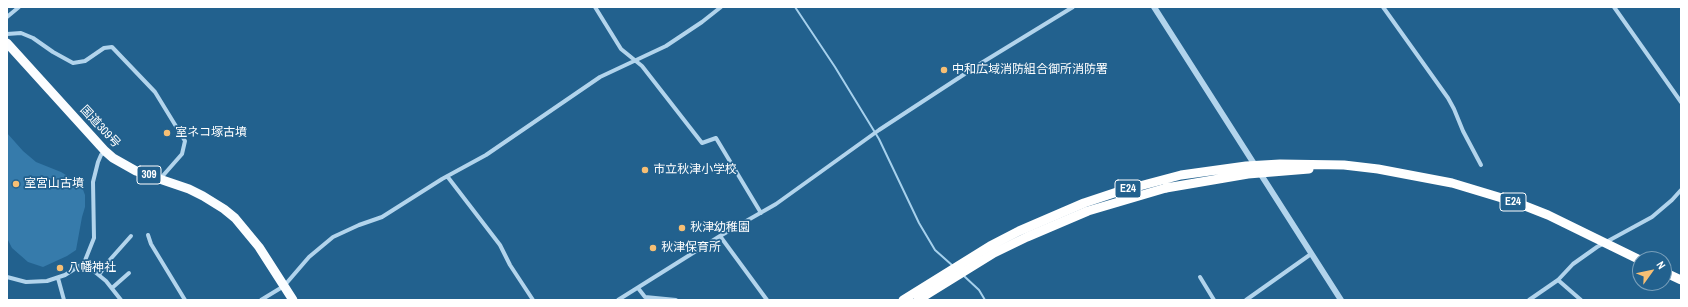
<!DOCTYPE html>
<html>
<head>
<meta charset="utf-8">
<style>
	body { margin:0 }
	#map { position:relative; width:1688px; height:307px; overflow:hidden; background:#22618e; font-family:"Archivo Narrow",sans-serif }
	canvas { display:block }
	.frame { position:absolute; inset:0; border:8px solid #fff; pointer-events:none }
	.north { position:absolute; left:1632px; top:251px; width:40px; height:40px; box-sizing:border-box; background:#22618e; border:1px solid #7aa0bb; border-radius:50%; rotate:57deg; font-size:11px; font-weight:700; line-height:16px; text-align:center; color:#fff }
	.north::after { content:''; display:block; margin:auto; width:14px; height:18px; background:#f7bf74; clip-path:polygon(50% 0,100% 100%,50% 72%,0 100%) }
</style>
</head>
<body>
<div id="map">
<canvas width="1688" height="307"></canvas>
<div class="frame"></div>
<div class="north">N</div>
</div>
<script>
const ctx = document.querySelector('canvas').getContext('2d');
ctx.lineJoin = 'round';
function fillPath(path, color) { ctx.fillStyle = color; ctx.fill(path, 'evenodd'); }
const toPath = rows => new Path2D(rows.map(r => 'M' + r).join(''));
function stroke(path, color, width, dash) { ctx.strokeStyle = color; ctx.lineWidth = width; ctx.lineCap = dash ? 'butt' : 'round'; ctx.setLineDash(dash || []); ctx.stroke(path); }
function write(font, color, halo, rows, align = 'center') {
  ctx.font = font + ' "Archivo Narrow","Noto Sans JP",sans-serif'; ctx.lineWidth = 3.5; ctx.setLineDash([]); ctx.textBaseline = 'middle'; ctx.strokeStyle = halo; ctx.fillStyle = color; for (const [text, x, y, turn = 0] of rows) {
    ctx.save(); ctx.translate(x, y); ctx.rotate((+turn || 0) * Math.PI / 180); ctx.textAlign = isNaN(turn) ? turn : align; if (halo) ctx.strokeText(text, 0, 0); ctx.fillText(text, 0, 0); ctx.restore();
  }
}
fillPath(toPath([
	[7,133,23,151,36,162,61,172,74,180,82,187,85,195,85,207,82,217,76,250,67,256,43,267,28,262,12,248,7,238]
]), '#367bab');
stroke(toPath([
	[795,7,835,67,879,139,919,223,935,250,953,266],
	[964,276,979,290,985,300]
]), '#a6d1ed', 2);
stroke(toPath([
	[595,7,621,49,642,66,702,143,716,138,761,213],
	[1383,7,1448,98,1454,109,1463,131,1481,165],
	[1614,7,1681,102],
	[7,17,19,7],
	[7,34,21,33,33,38,53,52,73,63,85,61,104,48,112,47,155,92,185,141,182,154,160,179],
	[447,176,500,245,510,265,533,300],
	[148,235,151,244,185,300],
	[720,236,767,300],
	[84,263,106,281,121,300],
	[99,275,107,263,131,236],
	[7,277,26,282,47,281,65,275,84,263,94,238,93,182,98,162,101,155,105,151],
	[1200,277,1214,300],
	[58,278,64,300],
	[1558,280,1581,300],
	[112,288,129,273],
	[638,288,645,297,676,300],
	[261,300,284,286,309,257,333,237,359,225,382,217,442,179,486,155,600,77,666,46,702,22,721,7],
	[618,300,720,236,776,204,879,130,983,62,1073,7],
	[1246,300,1311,254],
	[1529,300,1558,280,1573,264,1597,247,1652,217,1672,200,1681,190]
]), '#b2d4ec', 4);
stroke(toPath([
	[1154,7,1341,300]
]), '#b2d4ec', 6);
stroke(toPath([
	[7,43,105,151,113,158,136,171,189,189,203,196,224,209,235,218,259,247,293,300]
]), '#fbfdff', 9);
stroke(toPath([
	[1664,272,1681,280],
	[918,300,994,253,1027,237,1088,211,1166,188]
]), '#fff', 9);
stroke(toPath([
	[1166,188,1248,174,1309,169],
	[903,300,990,246,1019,231,1084,203,1117,192,1181,175,1246,166,1280,164,1344,165,1378,169,1452,183,1515,202,1548,215,1640,260]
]), '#fff', 9);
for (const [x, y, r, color] of [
	[944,70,4,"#f7bf74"],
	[167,133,4,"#f7bf74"],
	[645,170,4,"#f7bf74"],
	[16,184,4,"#f7bf74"],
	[682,228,4,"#f7bf74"],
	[653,248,4,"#f7bf74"],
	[60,268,4,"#f7bf74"]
]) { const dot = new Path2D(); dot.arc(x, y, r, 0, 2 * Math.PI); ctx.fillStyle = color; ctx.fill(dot); stroke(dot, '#22618e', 1.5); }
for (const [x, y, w] of [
	[149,175,24],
	[1128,189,26],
	[1513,202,26]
]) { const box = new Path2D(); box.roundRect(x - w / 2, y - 9, w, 18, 3); ctx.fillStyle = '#22618e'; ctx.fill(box); stroke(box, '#fff', 1); }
write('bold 11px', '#fff', null, [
	["309",149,175],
	["E24",1128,189],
	["E24",1513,202]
]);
write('12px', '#fff', '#22618e', [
	["中和広域消防組合御所消防署",952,70],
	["室ネコ塚古墳",175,133],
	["市立秋津小学校",653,170],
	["室宮山古墳",24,184],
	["秋津幼稚園",690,228],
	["秋津保育所",661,248],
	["八幡神社",68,268]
], 'left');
write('12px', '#fff', '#22618e', [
	["国道309号",100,127,47]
]);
</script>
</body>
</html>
